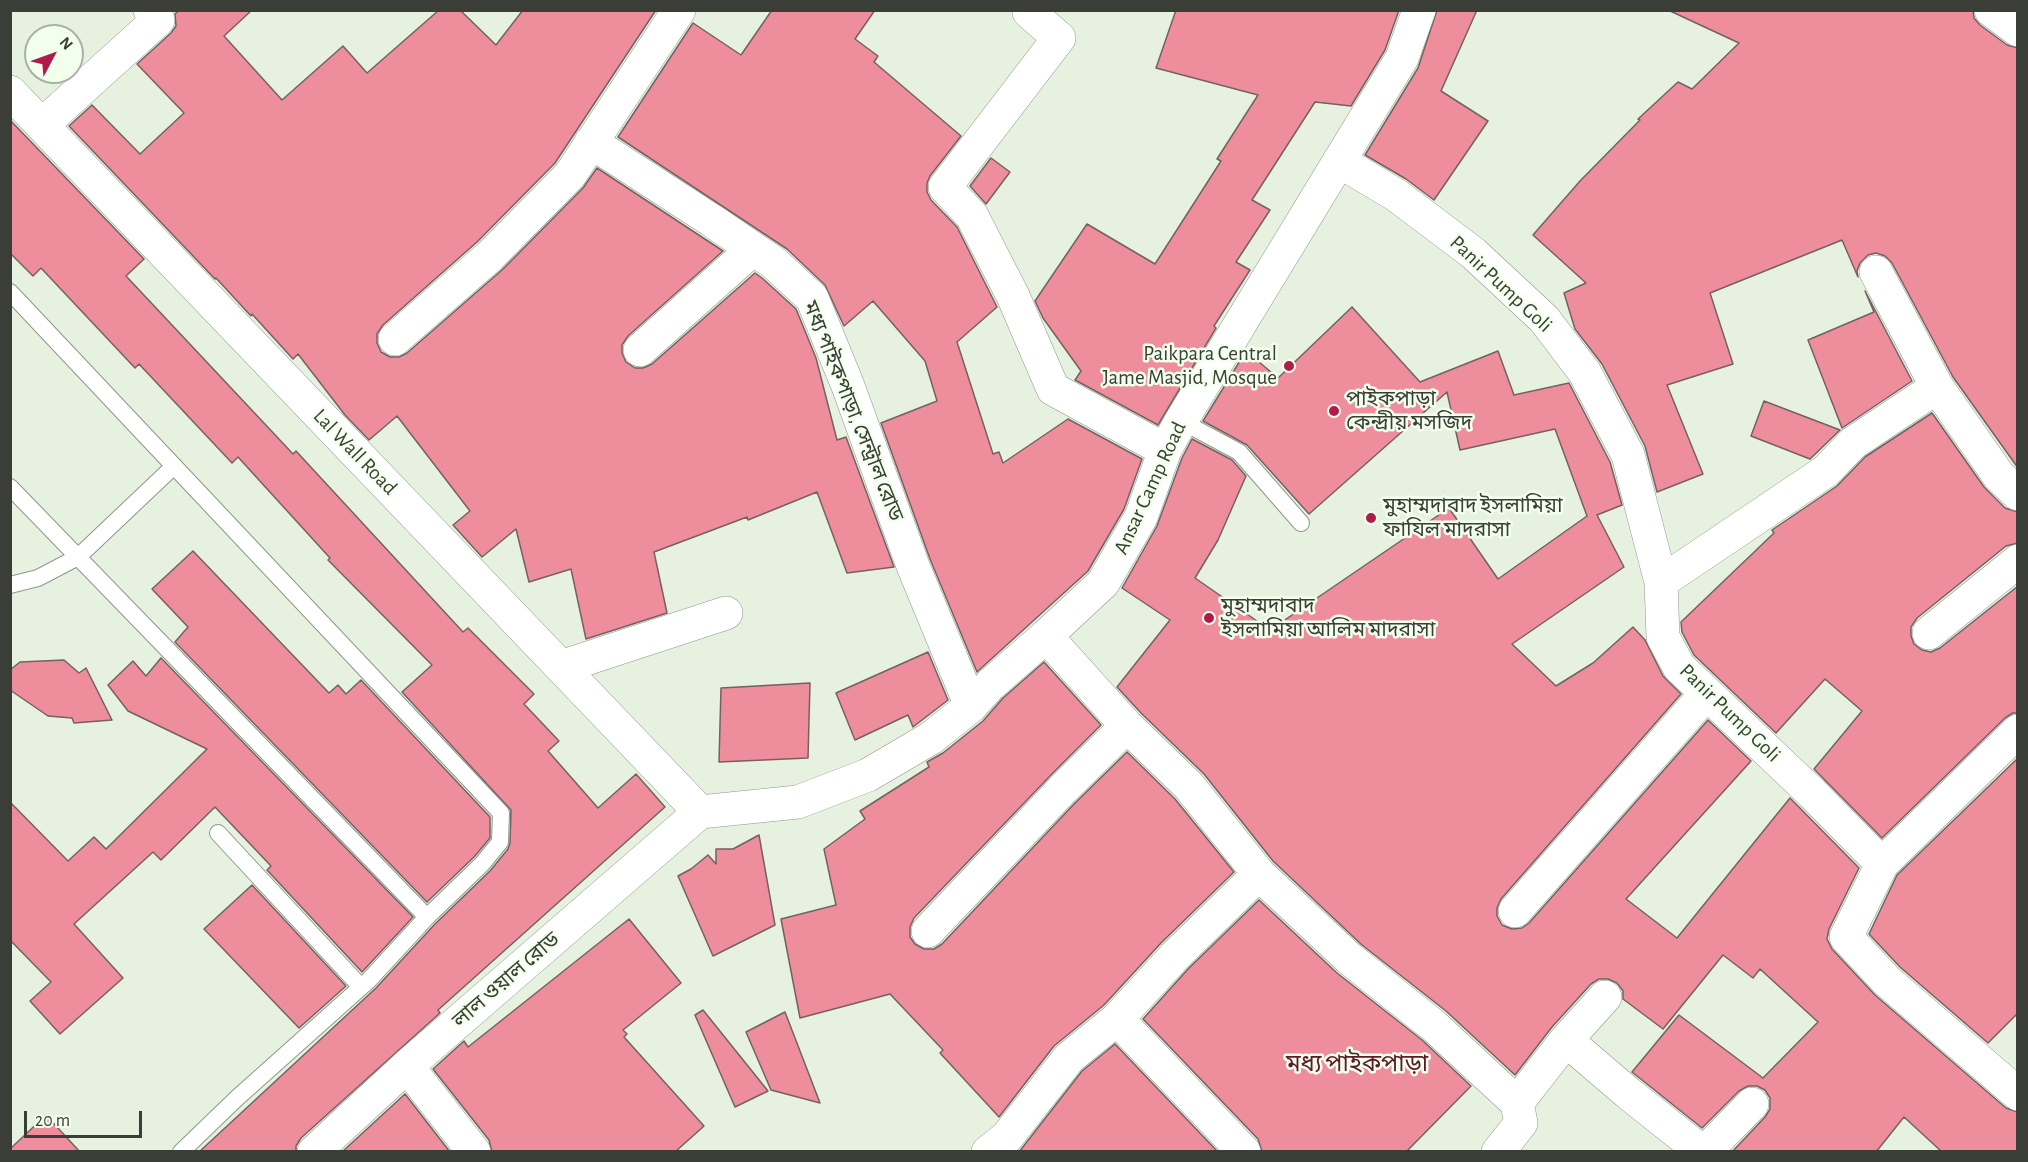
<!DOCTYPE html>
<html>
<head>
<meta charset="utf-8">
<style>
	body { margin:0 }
	#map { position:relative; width:2028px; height:1162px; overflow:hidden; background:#e6f2df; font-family:"Alegreya Sans",sans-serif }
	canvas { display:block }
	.frame { position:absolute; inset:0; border:12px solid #3a3e37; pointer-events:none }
	.north { position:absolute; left:24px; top:24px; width:60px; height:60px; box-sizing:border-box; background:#f3ffed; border:2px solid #a9b2a4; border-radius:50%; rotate:49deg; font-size:16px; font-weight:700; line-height:24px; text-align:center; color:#3a3e37 }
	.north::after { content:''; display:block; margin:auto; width:21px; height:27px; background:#af1c4a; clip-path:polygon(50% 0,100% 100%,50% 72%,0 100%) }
	.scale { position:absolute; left:24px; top:1111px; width:118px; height:27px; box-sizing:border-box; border:3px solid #3a3e37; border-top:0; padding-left:8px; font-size:18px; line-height:21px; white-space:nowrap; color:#3a3e37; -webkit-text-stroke:4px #f3ffed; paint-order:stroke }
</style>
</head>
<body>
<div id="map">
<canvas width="2028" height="1162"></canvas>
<div class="frame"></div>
<div class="north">N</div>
<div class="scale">20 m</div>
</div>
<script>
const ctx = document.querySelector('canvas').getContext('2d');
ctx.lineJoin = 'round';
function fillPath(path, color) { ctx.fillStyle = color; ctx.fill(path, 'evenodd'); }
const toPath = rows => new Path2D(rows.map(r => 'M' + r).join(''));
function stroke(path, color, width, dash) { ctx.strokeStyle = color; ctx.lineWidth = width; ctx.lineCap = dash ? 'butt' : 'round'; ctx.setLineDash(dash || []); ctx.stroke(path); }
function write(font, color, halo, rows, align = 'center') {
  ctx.font = font + ' "Alegreya Sans","Noto Sans Bengali",sans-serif'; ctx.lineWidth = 5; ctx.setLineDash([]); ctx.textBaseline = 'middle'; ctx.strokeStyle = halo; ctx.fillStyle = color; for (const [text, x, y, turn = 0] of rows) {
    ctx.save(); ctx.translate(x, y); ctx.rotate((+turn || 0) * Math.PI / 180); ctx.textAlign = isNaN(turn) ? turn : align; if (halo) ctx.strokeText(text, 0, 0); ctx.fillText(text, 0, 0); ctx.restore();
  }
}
const building = toPath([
	[179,10,252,10,224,36,282,100,343,46,367,73,439,10,460,10,496,45,523,10,656,10,555,163,477,242,383,325,377,334,377,343,381,352,390,357,399,357,407,353,503,269,583,188,597,168,723,251,628,336,622,345,622,353,626,362,635,368,643,368,652,364,755,273,762,278,796,309,816,358,837,440,846,437,894,567,847,573,817,492,748,520,747,517,654,552,667,613,586,639,571,569,529,582,516,529,482,557,453,525,470,511,397,416,369,440,345,415,298,354,293,359,252,314,251,316,216,278,215,279,69,126,92,105,140,154,184,113,137,64,171,33,176,26,175,14,179,10],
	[772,10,875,10,855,39,878,56,874,62,961,136,930,176,927,183,927,192,931,200,957,227,997,307,957,342,993,454,999,452,1003,463,1068,419,1142,459,1124,509,1088,571,977,672,930,559,881,423,937,401,925,361,873,301,844,326,825,285,787,249,618,137,693,23,741,55,772,10],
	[1176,10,1399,10,1385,50,1351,106,1315,102,1252,200,1270,210,1236,262,1250,270,1214,326,1216,328,1158,425,1075,380,1081,371,1043,318,1035,301,1087,224,1155,264,1221,161,1217,159,1258,95,1156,68,1176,10],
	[1437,10,1477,10,1441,91,1488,121,1434,200,1406,179,1365,155,1418,68,1437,10],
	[1668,10,1973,10,1974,18,1980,25,2007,45,2018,48,2018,468,1953,377,1892,263,1885,256,1876,253,1868,255,1860,263,1857,271,1858,277,1842,240,1710,293,1733,364,1667,385,1703,474,1657,492,1645,446,1602,364,1575,329,1564,293,1586,283,1533,235,1580,181,1640,120,1638,119,1678,82,1692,89,1739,43,1668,10],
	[10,120,144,259,126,276,293,454,296,451,463,632,468,628,534,694,524,704,559,741,548,751,598,808,636,774,665,807,438,1010,440,1013,301,1138,296,1146,296,1152,199,1152,376,988,435,924,490,871,508,849,510,843,511,810,402,692,432,665,328,560,330,558,238,457,232,463,139,364,135,368,41,268,33,276,10,253,10,120],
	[991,158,1010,172,986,204,970,186,991,158],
	[1865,291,1912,381,1842,428,1808,340,1874,312,1865,291],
	[1352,307,1420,382,1498,351,1514,395,1569,383,1610,462,1622,505,1597,515,1624,567,1512,644,1556,686,1593,663,1633,627,1645,640,1663,676,1681,694,1501,899,1497,908,1497,916,1502,925,1512,929,1522,928,1529,923,1708,720,1751,761,1626,899,1677,938,1790,798,1859,868,1829,929,1827,939,1832,949,1875,995,2006,1108,2018,1112,2018,1152,1942,1152,1904,1117,1876,1152,1732,1152,1765,1117,1770,1109,1770,1098,1765,1090,1757,1086,1748,1086,1739,1091,1702,1128,1632,1072,1679,1015,1763,1078,1818,1022,1760,969,1753,978,1723,955,1663,1029,1623,999,1623,991,1617,983,1608,979,1599,979,1591,984,1552,1027,1515,1075,1446,1011,1362,945,1273,861,1204,774,1141,713,1117,687,1170,620,1122,588,1157,526,1182,458,1192,439,1232,460,1246,476,1218,540,1195,578,1270,630,1449,508,1498,579,1587,516,1555,429,1460,450,1447,392,1309,514,1247,445,1203,421,1246,351,1278,378,1352,307],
	[1764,401,1840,430,1810,459,1751,436,1764,401],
	[1932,413,1984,487,2005,508,2018,512,2018,543,2006,546,1917,618,1911,627,1911,636,1914,644,1922,650,1931,652,1940,648,2018,586,2018,713,2013,713,2005,718,1882,838,1814,769,1862,711,1825,679,1776,733,1694,655,1682,632,1681,622,1774,533,1772,530,1837,486,1865,457,1932,413],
	[193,551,329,693,338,685,346,694,361,680,490,817,490,838,474,857,427,902,175,642,188,627,152,589,193,551],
	[928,652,948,700,913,727,908,715,855,740,836,693,928,652],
	[161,658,413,917,362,972,267,870,271,866,215,807,161,860,153,852,74,924,123,978,60,1034,30,1001,51,982,10,940,10,802,68,861,94,837,106,849,207,749,128,711,108,685,133,661,146,676,161,658],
	[64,660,79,673,86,668,112,720,74,723,72,718,48,716,10,690,10,670,20,662,64,660],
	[1044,662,1101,725,1049,777,914,918,910,927,910,937,915,944,924,949,934,949,942,944,1075,803,1127,752,1175,799,1234,872,1161,943,1104,1005,1054,1046,999,1117,940,1053,943,1050,890,994,800,1018,781,919,836,905,824,849,865,819,860,811,929,767,927,762,943,753,983,721,1003,698,1044,662],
	[810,683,808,758,719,762,721,688,810,683],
	[2018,758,2018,1013,1988,1043,1900,967,1869,934,1897,875,2018,758],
	[759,835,775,925,713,956,678,876,691,869,708,855,716,864,716,849,733,849,759,835],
	[252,885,346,986,299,1028,204,929,252,885],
	[1259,900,1337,973,1422,1040,1471,1086,1406,1152,1262,1152,1258,1139,1143,1019,1188,969,1259,900],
	[629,919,681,983,623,1030,627,1034,624,1037,704,1126,675,1152,492,1152,489,1140,433,1069,464,1041,468,1047,629,919],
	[703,1010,768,1091,735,1107,695,1015,703,1010],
	[785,1012,820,1103,771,1090,746,1032,785,1012],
	[1115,1044,1218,1152,1019,1152,1082,1071,1115,1044],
	[405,1094,450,1152,342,1152,405,1094],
	[46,1115,80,1152,10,1152,10,1149,46,1115]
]);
fillPath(building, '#ee8e9d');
stroke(building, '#756062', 1.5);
const lane = toPath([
	[10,292,501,813,500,842,482,864,427,917,369,980,237,1098,181,1152],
	[1181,421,1239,452,1301,523],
	[10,487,427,917],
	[10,585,38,578,78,557,174,466],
	[218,833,361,987]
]);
const street = toPath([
	[1991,10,2018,30],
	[1029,12,1059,38,945,187,972,216,1013,296,1053,389,1165,450],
	[10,92,700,812],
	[42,125,158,20,150,10],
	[591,142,711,220,774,263,812,298,848,386,913,566,971,706],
	[1339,161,1396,195,1473,253,1544,319,1585,373,1628,455,1661,582,1663,637,1679,667,1812,793,1882,864,1846,937,1887,981,2018,1094],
	[1876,272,1937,387,1999,476,2018,494],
	[395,339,490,256,570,175,679,10],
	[640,350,753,249],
	[1661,582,1826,471,1853,443,1937,387],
	[1929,633,2018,561],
	[1046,636,1127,726,1189,786,1259,874,1350,959,1434,1026,1517,1103,1521,1123,1498,1152],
	[561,667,726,613],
	[700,812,798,802,868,775,931,738,971,706,990,685,1046,636,1103,583,1141,517,1165,450,1181,421,1402,58,1419,10],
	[1882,864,2018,731],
	[1515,911,1706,694],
	[928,931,1062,790,1127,726],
	[1117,1019,1244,1152],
	[1566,1040,1605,997],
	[407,1066,474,1152],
	[1517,1103,1566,1040,1628,1093,1702,1152],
	[314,1152,407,1066,700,812],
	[988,1152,1007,1137,1069,1058,1117,1019,1175,956,1259,874],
	[1705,1152,1752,1104]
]);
stroke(lane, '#8d9887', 18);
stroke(street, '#8d9887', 34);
stroke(lane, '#fff', 16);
stroke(street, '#fff', 33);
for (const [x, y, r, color] of [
	[1289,366,6,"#af1c4a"],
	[1334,411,6,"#af1c4a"],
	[1371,518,6,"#af1c4a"],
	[1209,618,6,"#af1c4a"]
]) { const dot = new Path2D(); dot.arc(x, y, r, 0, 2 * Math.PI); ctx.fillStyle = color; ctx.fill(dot); stroke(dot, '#f3ffed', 2); }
write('21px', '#3a3e37', '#f3ffed', [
	["Panir Pump Goli",1501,284,43],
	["মধ্য পাইকপাড়া, সেন্ট্রাল রোড",853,411,68],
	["Lal Wall Road",355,452,46],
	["Ansar Camp Road",1150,488,-65],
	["Panir Pump Goli",1730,713,44],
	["লাল ওয়াল রোড",506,980,-41]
]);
write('21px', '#3a3e37', '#f3ffed', [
	["Paikpara Central",1277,354,"right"],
	["Jame Masjid, Mosque",1277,378,"right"],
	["পাইকপাড়া",1346,399],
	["কেন্দ্রীয় মসজিদ",1346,423],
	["মুহাম্মদাবাদ ইসলামিয়া",1383,506],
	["ফাযিল মাদরাসা",1383,530],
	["মুহাম্মদাবাদ",1221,606],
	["ইসলামিয়া আলিম মাদরাসা",1221,630]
], 'left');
write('24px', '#5e192a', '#f3ffed', [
	["মধ্য পাইকপাড়া",1357,1064]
]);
</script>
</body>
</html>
